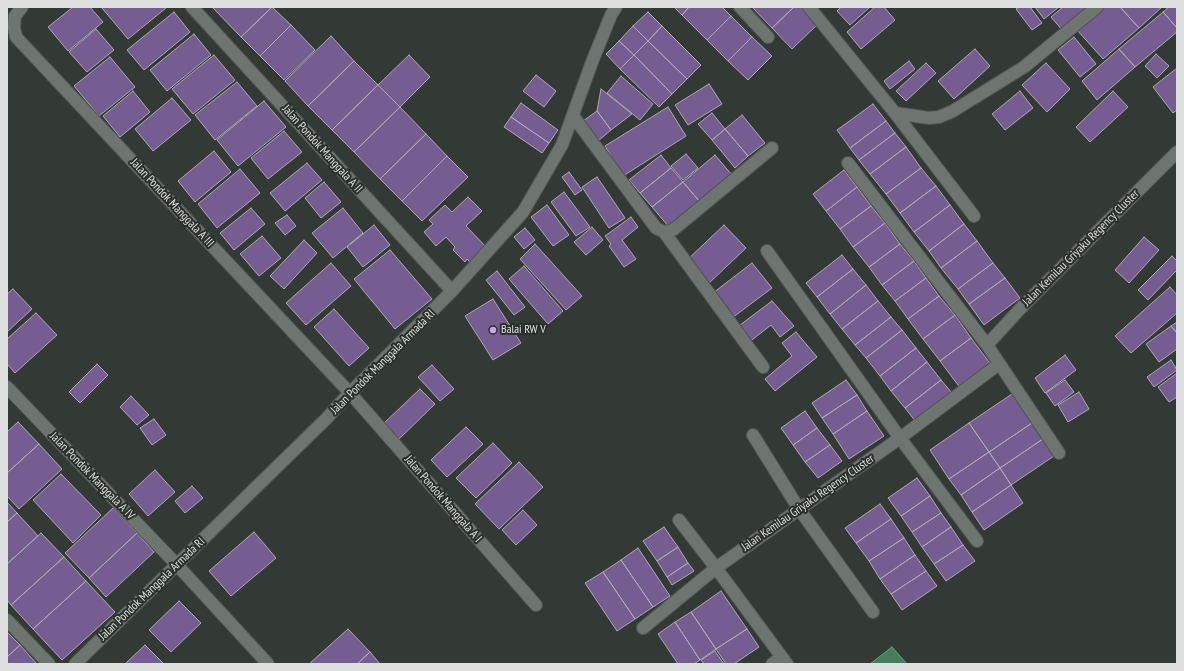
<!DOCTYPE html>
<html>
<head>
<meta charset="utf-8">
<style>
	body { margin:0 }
	#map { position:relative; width:1184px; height:671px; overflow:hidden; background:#333a35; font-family:"PT Sans Narrow",sans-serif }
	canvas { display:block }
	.frame { position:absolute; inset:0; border:8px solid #dde0de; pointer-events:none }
</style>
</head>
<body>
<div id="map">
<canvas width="1184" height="671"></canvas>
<div class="frame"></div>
</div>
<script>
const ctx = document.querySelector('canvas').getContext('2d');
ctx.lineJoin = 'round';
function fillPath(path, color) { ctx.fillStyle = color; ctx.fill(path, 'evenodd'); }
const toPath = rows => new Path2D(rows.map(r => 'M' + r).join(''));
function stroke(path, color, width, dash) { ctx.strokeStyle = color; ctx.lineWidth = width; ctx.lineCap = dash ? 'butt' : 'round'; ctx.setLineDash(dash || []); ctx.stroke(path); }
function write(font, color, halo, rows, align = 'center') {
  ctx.font = font + ' "PT Sans Narrow",sans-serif'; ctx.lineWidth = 4; ctx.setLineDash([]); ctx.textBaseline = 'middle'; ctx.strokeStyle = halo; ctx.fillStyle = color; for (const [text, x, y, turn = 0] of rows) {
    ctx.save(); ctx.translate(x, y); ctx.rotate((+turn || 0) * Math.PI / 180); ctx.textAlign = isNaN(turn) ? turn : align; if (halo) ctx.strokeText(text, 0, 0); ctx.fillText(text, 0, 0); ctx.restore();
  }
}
const water = toPath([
	[892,647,907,664,870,664,892,647]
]);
fillPath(water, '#437f5c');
stroke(water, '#719c83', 1);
const building = toPath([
	[73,7,90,7,103,22,68,51,48,27,73,7],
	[103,7,166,7,166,8,128,39,102,8,103,7],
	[214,7,272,7,241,37,213,8,214,7],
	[272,7,291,25,260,56,241,37,272,7],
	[674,7,689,7,682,15,674,7],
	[689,7,722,7,731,16,707,40,682,15,689,7],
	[752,7,794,7,772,28,752,7],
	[794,7,806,7,820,22,792,49,772,28,794,7],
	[841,7,870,7,850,25,837,11,841,7],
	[875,7,884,7,895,20,861,49,847,32,875,7],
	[1019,7,1030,7,1042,23,1032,30,1016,9,1019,7],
	[1035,7,1059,7,1044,19,1035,7],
	[1063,7,1092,7,1063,31,1051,17,1063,7],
	[1103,7,1120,7,1139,28,1103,59,1077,30,1103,7],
	[1120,7,1162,7,1139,28,1120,7],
	[1169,7,1177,7,1177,28,1163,12,1169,7],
	[174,12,190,32,144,70,127,50,174,12],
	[648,12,662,26,648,41,633,26,648,12],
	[1163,12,1177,28,1177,32,1135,67,1119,49,1163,12],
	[731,16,752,37,728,61,707,40,731,16],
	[291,25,315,50,284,80,260,56,291,25],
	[633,26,648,41,634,55,619,41,633,26],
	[662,26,701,65,687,79,648,41,662,26],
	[96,29,114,50,87,72,69,52,96,29],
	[194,34,211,55,167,91,150,70,194,34],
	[331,36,354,61,308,106,285,81,331,36],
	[752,37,772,56,748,80,728,61,752,37],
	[1074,37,1096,64,1080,77,1058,50,1074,37],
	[619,41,634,55,620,69,606,54,619,41],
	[648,41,687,79,672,94,634,55,648,41],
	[975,49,990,66,954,99,938,81,975,49],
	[1119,49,1135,67,1097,100,1082,81,1119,49],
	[1156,54,1169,66,1157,78,1145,66,1156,54],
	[214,55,235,80,193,114,172,89,214,55],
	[409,55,430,77,400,107,378,85,409,55],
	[634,55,672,94,659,107,620,69,634,55],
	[110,57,135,87,99,116,74,86,110,57],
	[354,61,378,85,332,130,308,106,354,61],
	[909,61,915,69,890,89,884,81,909,61],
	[926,63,936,73,906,101,896,91,926,63],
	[1046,63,1070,89,1047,112,1022,85,1046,63],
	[1177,68,1177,110,1173,113,1153,87,1177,68],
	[536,75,556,91,544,107,523,91,536,75],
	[621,76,653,104,640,120,607,93,621,76],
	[237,82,257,106,215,140,195,115,237,82],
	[709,84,722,104,688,125,675,105,709,84],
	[378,85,400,107,354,152,332,130,378,85],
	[601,89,632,114,611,130,597,111,601,89],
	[133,91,150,112,120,137,103,116,133,91],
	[1020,91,1033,108,1005,130,992,114,1020,91],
	[1113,91,1128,107,1090,142,1076,127,1113,91],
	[172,98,191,120,153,151,135,129,172,98],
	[264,101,286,127,238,166,217,140,264,101],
	[521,103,558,130,549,143,511,117,521,103],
	[873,104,886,121,850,148,837,130,873,104],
	[400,107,426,134,380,179,354,152,400,107],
	[668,107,686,136,623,176,605,146,668,107],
	[597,111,611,130,598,141,583,121,597,111],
	[712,113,725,129,712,140,698,124,712,113],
	[742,115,765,143,748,156,725,129,742,115],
	[511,117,549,143,542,153,504,127,511,117],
	[886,121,895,133,859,160,850,148,886,121],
	[725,129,748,156,735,168,712,140,725,129],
	[284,131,302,152,268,179,251,158,284,131],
	[895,133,906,147,870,174,859,160,895,133],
	[426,134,447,156,402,201,380,179,426,134],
	[906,147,921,168,886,194,870,174,906,147],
	[214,151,231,172,195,202,178,181,214,151],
	[686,154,698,168,683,180,671,166,686,154],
	[661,155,671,168,640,193,629,180,661,155],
	[715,155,732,175,700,202,683,182,715,155],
	[447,156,468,177,422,221,402,201,447,156],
	[307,163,322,180,285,211,270,193,307,163],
	[671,168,683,182,652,207,640,193,671,168],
	[921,168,936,186,900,213,886,194,921,168],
	[240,169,260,193,217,228,198,204,240,169],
	[844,170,857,187,826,211,813,194,844,170],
	[569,172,582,190,575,195,562,177,569,172],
	[597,177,625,218,609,228,582,187,597,177],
	[324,182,341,202,321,218,305,198,324,182],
	[683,182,700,202,669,227,652,207,683,182],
	[936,186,950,205,914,232,900,213,936,186],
	[857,187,871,206,840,229,826,211,857,187],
	[564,192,590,227,576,236,551,202,564,192],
	[468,197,482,211,466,226,489,250,473,265,467,259,465,262,453,250,455,247,446,237,436,246,424,232,433,224,429,220,445,205,452,212,468,197],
	[547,205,569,235,553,246,531,217,547,205],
	[950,205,964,224,929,251,914,232,950,205],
	[871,206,885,223,853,247,840,229,871,206],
	[251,208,265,224,234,250,220,233,251,208],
	[343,208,363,233,333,258,312,233,343,208],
	[287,215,296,226,285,235,275,223,287,215],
	[631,217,638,227,622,240,636,259,624,267,609,246,611,244,605,236,631,217],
	[885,223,900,244,869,267,853,247,885,223],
	[964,224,977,241,941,268,929,251,964,224],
	[374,225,390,245,363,267,347,247,374,225],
	[724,225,746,248,708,284,686,261,724,225],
	[592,227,603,240,586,255,574,242,592,227],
	[525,228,535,240,524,249,514,237,525,228],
	[262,236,281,258,259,276,240,254,262,236],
	[1144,237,1159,250,1129,283,1115,270,1144,237],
	[304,240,317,253,284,289,270,276,304,240],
	[977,241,993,263,958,289,941,268,977,241],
	[535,244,582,296,566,310,520,259,535,244],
	[900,244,914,261,882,285,869,267,900,244],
	[390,250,432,299,395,329,354,279,390,250],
	[842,255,853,269,817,297,806,283,842,255],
	[1172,256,1177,261,1177,270,1148,300,1138,290,1172,256],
	[914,261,926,278,895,301,882,285,914,261],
	[331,263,351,286,306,325,286,303,331,263],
	[752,263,772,288,732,318,713,293,752,263],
	[993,263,1005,278,969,304,958,289,993,263],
	[524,266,563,311,548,324,509,279,524,266],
	[853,269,866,285,830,314,817,297,853,269],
	[497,271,525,307,514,315,486,280,497,271],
	[926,278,939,296,908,319,895,301,926,278],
	[1005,278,1020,298,984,325,969,304,1005,278],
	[866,285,878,301,842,329,830,314,866,285],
	[1170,287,1177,295,1177,313,1131,353,1115,336,1170,287],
	[13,289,32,309,7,332,7,294,13,289],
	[939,296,955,315,923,339,908,319,939,296],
	[493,299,521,343,493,360,465,316,493,299],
	[772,301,794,326,780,337,771,325,748,343,736,328,772,301],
	[878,301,891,317,855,345,842,329,878,301],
	[334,309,369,348,349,366,314,327,334,309],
	[36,313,57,335,15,373,7,364,7,339,36,313],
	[955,315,971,338,940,361,923,339,955,315],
	[891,317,902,330,866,358,855,345,891,317],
	[1177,322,1177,333,1171,326,1177,322],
	[1171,326,1177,333,1177,349,1159,362,1146,344,1171,326],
	[902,330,916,348,880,376,866,358,902,330],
	[796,332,817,357,775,391,765,379,792,356,782,343,796,332],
	[971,338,992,366,961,389,940,361,971,338],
	[916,348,927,362,891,391,880,376,916,348],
	[1065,355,1076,370,1045,393,1035,378,1065,355],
	[1171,360,1177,370,1154,387,1147,377,1171,360],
	[927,362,941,380,905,408,891,391,927,362],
	[97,364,108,375,80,403,69,392,97,364],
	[432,365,454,389,440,401,418,377,432,365],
	[1177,373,1177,397,1169,402,1158,387,1177,373],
	[846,380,857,395,822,418,812,403,846,380],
	[941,380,952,393,916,422,905,408,941,380],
	[1065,380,1074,392,1055,406,1046,393,1065,380],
	[420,389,435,404,398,440,383,424,420,389],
	[1079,392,1089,409,1068,422,1058,405,1079,392],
	[1012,394,1032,423,989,452,969,423,1012,394],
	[857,395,867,411,833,434,822,418,857,395],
	[131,396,149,415,137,425,120,407,131,396],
	[805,411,817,428,793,445,781,428,805,411],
	[867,411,884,436,849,459,833,434,867,411],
	[154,419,166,435,152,445,140,428,154,419],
	[18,422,39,444,7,473,7,432,18,422],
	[969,423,989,452,949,479,930,450,969,423],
	[1032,423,1043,439,1000,468,989,452,1032,423],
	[466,427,483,444,447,477,431,460,466,427],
	[817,428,830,445,805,462,793,445,817,428],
	[1043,439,1054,456,1011,485,1000,468,1043,439],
	[493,443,512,463,476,498,456,478,493,443],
	[39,444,62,469,19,509,7,496,7,473,39,444],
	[830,445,842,461,818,478,805,462,830,445],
	[989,452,1000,468,961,495,949,479,989,452],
	[519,462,543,487,499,529,475,504,519,462],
	[1000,468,1011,485,972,512,961,495,1000,468],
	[155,470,175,492,148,516,129,494,155,470],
	[61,474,101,515,73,543,33,500,61,474],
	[917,478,930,496,901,516,888,498,917,478],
	[1011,485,1023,503,984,530,972,512,1011,485],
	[192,486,203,498,185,513,175,501,192,486],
	[930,496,941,513,912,532,901,516,930,496],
	[7,502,17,513,7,522,7,502],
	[880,504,891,519,856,543,845,528,880,504],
	[113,508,137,533,89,578,65,553,113,508],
	[523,510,537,525,516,545,502,530,523,510],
	[17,513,38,536,7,564,7,522,17,513],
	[941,513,951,527,922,547,912,532,941,513],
	[891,519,904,538,869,561,856,543,891,519],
	[664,527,678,547,657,561,643,541,664,527],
	[951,527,963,545,934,564,922,547,951,527],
	[254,532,276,558,231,596,209,571,254,532],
	[41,533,64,557,11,605,7,600,7,564,41,533],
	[137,533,154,552,106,597,89,578,137,533],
	[904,538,915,555,880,579,869,561,904,538],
	[963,545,975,561,946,581,934,564,963,545],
	[678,547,688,563,667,577,657,561,678,547],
	[638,548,670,596,653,607,621,560,638,548],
	[915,555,926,571,891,594,880,579,915,555],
	[64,557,86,581,33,629,11,605,64,557],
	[621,560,653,607,635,619,603,572,621,560],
	[688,563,694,571,672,585,667,577,688,563],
	[926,571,937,586,902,610,891,594,926,571],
	[603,572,635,619,617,631,585,583,603,572],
	[86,581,115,612,62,660,33,629,86,581],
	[721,591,747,629,716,649,691,612,721,591],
	[179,601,201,623,171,652,149,630,179,601],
	[691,612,716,649,700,660,675,622,691,612],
	[675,622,700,660,694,664,678,664,658,634,675,622],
	[348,629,370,652,357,664,309,664,348,629],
	[747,629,759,647,734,664,726,664,716,649,747,629],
	[7,632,20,645,7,657,7,632],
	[20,645,37,664,7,664,7,657,20,645],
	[145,645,164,664,125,664,145,645],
	[715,651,724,664,704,664,701,660,715,651],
	[370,652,380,664,357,664,370,652]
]);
fillPath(building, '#755d91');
stroke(building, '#adaab1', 1);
const street = toPath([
	[22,7,15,16,14,27,16,37,350,393,536,605],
	[192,7,452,291],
	[740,7,768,37],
	[809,7,895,113,974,216],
	[895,113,929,118,939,117,953,111,1024,67,1097,7],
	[573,116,656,228,664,232,673,230,772,148],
	[848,163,987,345,1059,453],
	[664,232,763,367],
	[767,251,900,438,977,541],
	[987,345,1020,309,1177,152],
	[7,387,177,565,268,664],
	[753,435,799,509,873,612],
	[679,520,716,568,787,664],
	[7,620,49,664],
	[643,628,716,568,900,438,999,364],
	[75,664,327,418,344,399,452,291,523,212,562,145,592,62,611,15,616,7],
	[772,664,782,657]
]);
stroke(street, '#515653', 14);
stroke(street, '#6e7571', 12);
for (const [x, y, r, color] of [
	[493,330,4,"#c8a6ef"]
]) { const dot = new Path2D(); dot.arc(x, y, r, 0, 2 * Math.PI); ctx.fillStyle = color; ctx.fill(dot); stroke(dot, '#292f2b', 1.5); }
write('12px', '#dde0de', '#292f2b', [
	["Jalan Pondok Manggala A II",322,149,48],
	["Jalan Pondok Manggala A III",172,203,47],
	["Jalan Kemilau Griyaku Regency Cluster",1081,248,-45],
	["Jalan Pondok Manggala Armada RI",383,362,-45],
	["Jalan Pondok Manggala A IV",92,476,46],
	["Jalan Pondok Manggala A I",443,499,49],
	["Jalan Kemilau Griyaku Regency Cluster",808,503,-35],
	["Jalan Pondok Manggala Armada RI",152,589,-44]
]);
write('12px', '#dde0de', '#292f2b', [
	["Balai RW V",501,330]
], 'left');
</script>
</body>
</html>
